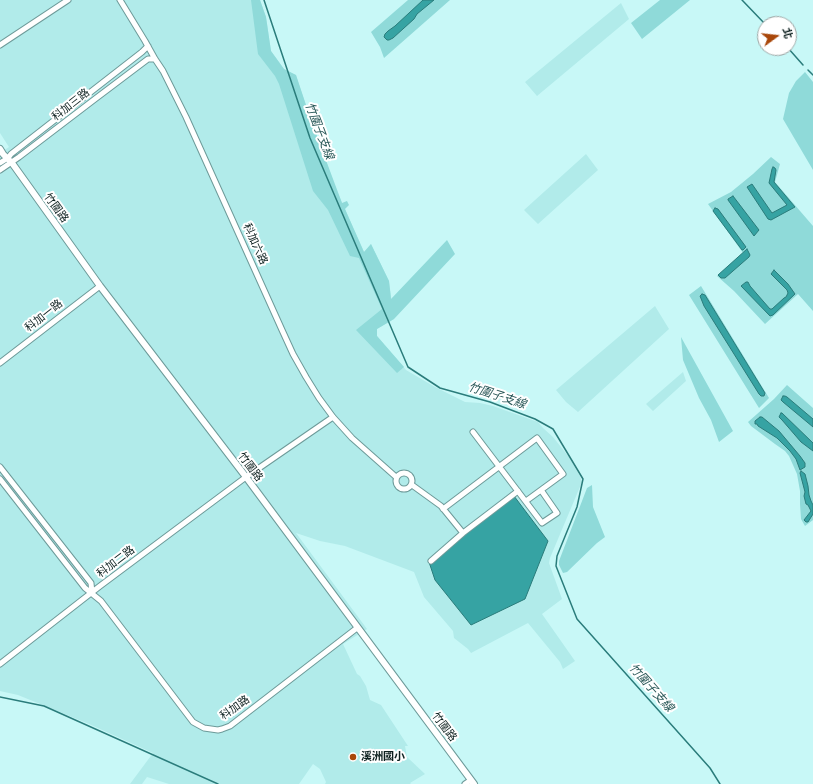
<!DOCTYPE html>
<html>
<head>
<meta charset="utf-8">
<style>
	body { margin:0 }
	#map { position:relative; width:813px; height:784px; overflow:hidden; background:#c8f8f7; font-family:Arial,"Noto Sans TC",sans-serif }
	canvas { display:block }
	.north { position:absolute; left:757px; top:16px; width:40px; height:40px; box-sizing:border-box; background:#fff; border:1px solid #9ea6a5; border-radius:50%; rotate:75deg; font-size:11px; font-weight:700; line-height:16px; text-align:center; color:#0d201f }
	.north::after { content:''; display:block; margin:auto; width:14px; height:18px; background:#a9470a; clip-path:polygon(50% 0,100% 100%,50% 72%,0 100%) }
</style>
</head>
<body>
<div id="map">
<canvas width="813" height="784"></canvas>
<div class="north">北</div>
</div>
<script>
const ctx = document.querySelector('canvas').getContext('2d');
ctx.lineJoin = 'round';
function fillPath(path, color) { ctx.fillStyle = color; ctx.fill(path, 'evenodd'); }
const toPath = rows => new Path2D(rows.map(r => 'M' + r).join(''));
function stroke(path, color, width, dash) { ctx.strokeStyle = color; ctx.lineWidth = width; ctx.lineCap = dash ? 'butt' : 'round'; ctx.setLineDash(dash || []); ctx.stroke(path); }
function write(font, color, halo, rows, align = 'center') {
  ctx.font = font + ' Arial,"Noto Sans TC",sans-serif'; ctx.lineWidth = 4; ctx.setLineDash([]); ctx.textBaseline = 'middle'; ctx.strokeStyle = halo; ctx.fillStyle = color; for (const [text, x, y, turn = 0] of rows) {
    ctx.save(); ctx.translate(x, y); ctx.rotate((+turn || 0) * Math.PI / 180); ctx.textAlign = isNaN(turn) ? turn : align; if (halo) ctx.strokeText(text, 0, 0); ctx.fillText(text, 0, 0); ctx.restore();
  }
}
fillPath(toPath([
	[0,0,260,0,266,17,271,51,284,69,296,75,307,108,336,189,364,252,371,244,389,281,394,319,377,329,377,336,406,370,435,387,465,402,480,403,493,406,538,422,543,428,553,437,569,457,580,476,582,482,550,558,549,563,562,599,542,614,575,661,563,669,560,662,528,623,471,653,468,649,454,638,453,631,424,597,414,572,345,546,320,541,296,533,367,629,343,644,357,674,360,676,366,686,370,700,381,705,408,746,405,746,407,757,425,774,410,783,411,784,325,784,326,782,320,769,313,764,299,784,169,784,147,777,142,784,130,784,153,753,89,724,18,695,0,691,0,153,9,147,0,133],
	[621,3,629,19,537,96,525,82],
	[586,154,598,170,538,224,524,210],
	[655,306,669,329,578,412,566,402,556,390],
	[683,372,686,381,653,411,646,404]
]), '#b1ebea');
fillPath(toPath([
	[251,0,260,0,266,17,271,51,284,69,296,75,312,123,342,203,347,201,349,205,345,209,364,252,371,244,389,281,391,299,447,240,455,254,394,319,377,329,377,336,404,367,397,373,356,330,382,309,359,258,350,256,328,210,313,191,279,84,275,76,258,54],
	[408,0,450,0,384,58,380,47,371,32],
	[660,0,690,0,642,39,631,23],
	[805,72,813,82,813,170,783,119,789,93,796,81],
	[771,157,780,164,775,182,813,226,813,311,798,294,765,324,734,291,717,276,743,253,708,204,731,192,753,174],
	[701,286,769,398,759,408,689,295],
	[681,337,733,431,719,442,711,420,699,398,683,360],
	[787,385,813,408,813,520,805,526,801,519,800,504,800,491,797,474,789,456,785,451,775,444,751,426,748,422,774,399],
	[592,485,593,507,605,537,597,543,567,572,563,573,559,565,559,561,587,488]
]), '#8fdad9');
const water = toPath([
	[423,0,434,0,417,14,414,19,393,38,389,40,387,40,384,37,385,34,388,31,395,26,423,0],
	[773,167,775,168,776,170,774,182,795,207,771,220,768,219,747,187,752,184,772,213,787,205,769,183,772,169,773,167],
	[733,196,759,230,754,236,728,200,728,199,733,196],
	[715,208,718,209,746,247,743,250,742,250,713,211,715,208],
	[747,249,750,255,749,257,725,278,721,278,718,275,747,249],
	[774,270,788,284,795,294,773,315,770,316,741,286,746,282,748,282,750,286,770,309,772,309,784,298,786,297,788,293,787,290,771,274,774,270],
	[702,294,705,295,765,393,764,396,761,396,759,394,704,306,700,296,702,294],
	[783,396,785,396,787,397,813,419,813,427,783,402,781,400,783,396],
	[781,413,782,413,813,443,813,451,801,442,782,420,779,417,781,413],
	[760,417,762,417,779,431,800,456,805,463,805,467,800,470,796,459,790,451,777,438,758,426,757,424,755,424,755,421,760,417],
	[801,471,805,474,808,486,809,495,811,501,813,505,813,514,808,522,806,522,804,520,811,511,808,505,806,504,804,496,805,492,800,473,801,471],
	[514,496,548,541,525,599,471,625,435,580,429,562,514,496]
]);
fillPath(water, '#36a3a3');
stroke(water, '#2a7c7b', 1);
stroke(toPath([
	[264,0,310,138,408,367,440,388,490,402,535,419,553,429,583,479,577,507,557,556,556,566,577,619,710,768,720,784],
	[742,0,765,24],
	[788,48,803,65],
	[808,70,813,75],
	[0,697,44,706,218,784]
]), '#2a7c7b', 1.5);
const minor = toPath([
	[120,0,145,41,155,59,163,71,186,117,282,330,293,354,306,377,319,398,333,417,352,438,396,477],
	[0,45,68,0],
	[0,163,8,158,11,154,142,52,148,46],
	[0,170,19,157,95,99,148,59,155,59],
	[0,363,100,286],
	[473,432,542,523,557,513,541,490],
	[0,467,91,583,92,593],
	'396 481a8 8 0 1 1 16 0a8 8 0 1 1-16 0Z',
	[0,479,85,588,101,601,193,722,204,728,218,730,222,729,230,726,357,628],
	[412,485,441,506,463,533],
	[443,509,537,438,563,474,526,501],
	[431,561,463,533,518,491],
	[0,664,100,586,246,477,333,417],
	[465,784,471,780]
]);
const tertiary = toPath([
	[0,149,3,154,12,163,100,286,246,477,474,784]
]);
stroke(minor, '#6d9a99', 7);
stroke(tertiary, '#6d9a99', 8);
stroke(minor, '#fff', 5);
stroke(tertiary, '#fff', 6);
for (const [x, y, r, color] of [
	[353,757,4,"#a9470a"]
]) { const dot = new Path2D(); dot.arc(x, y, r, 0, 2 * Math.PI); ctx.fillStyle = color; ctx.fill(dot); stroke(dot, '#fff', 1.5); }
write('11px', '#0d201f', '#fff', [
	["科加三路",71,105,-38],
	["竹圍路",56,208,54],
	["科加六路",255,244,66],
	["科加一路",44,316,-38],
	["竹圍路",250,467,53],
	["科加二路",116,562,-37],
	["科加路",235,708,-35],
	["竹圍路",444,727,53]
]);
write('bold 11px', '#0d201f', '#fff', [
	["溪洲國小",361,757]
], 'left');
write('italic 12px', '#2a5858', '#fff', [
	["竹圍子支線",319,131,69],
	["竹圍子支線",497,396,18],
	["竹圍子支線",651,688,48]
]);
</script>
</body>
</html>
